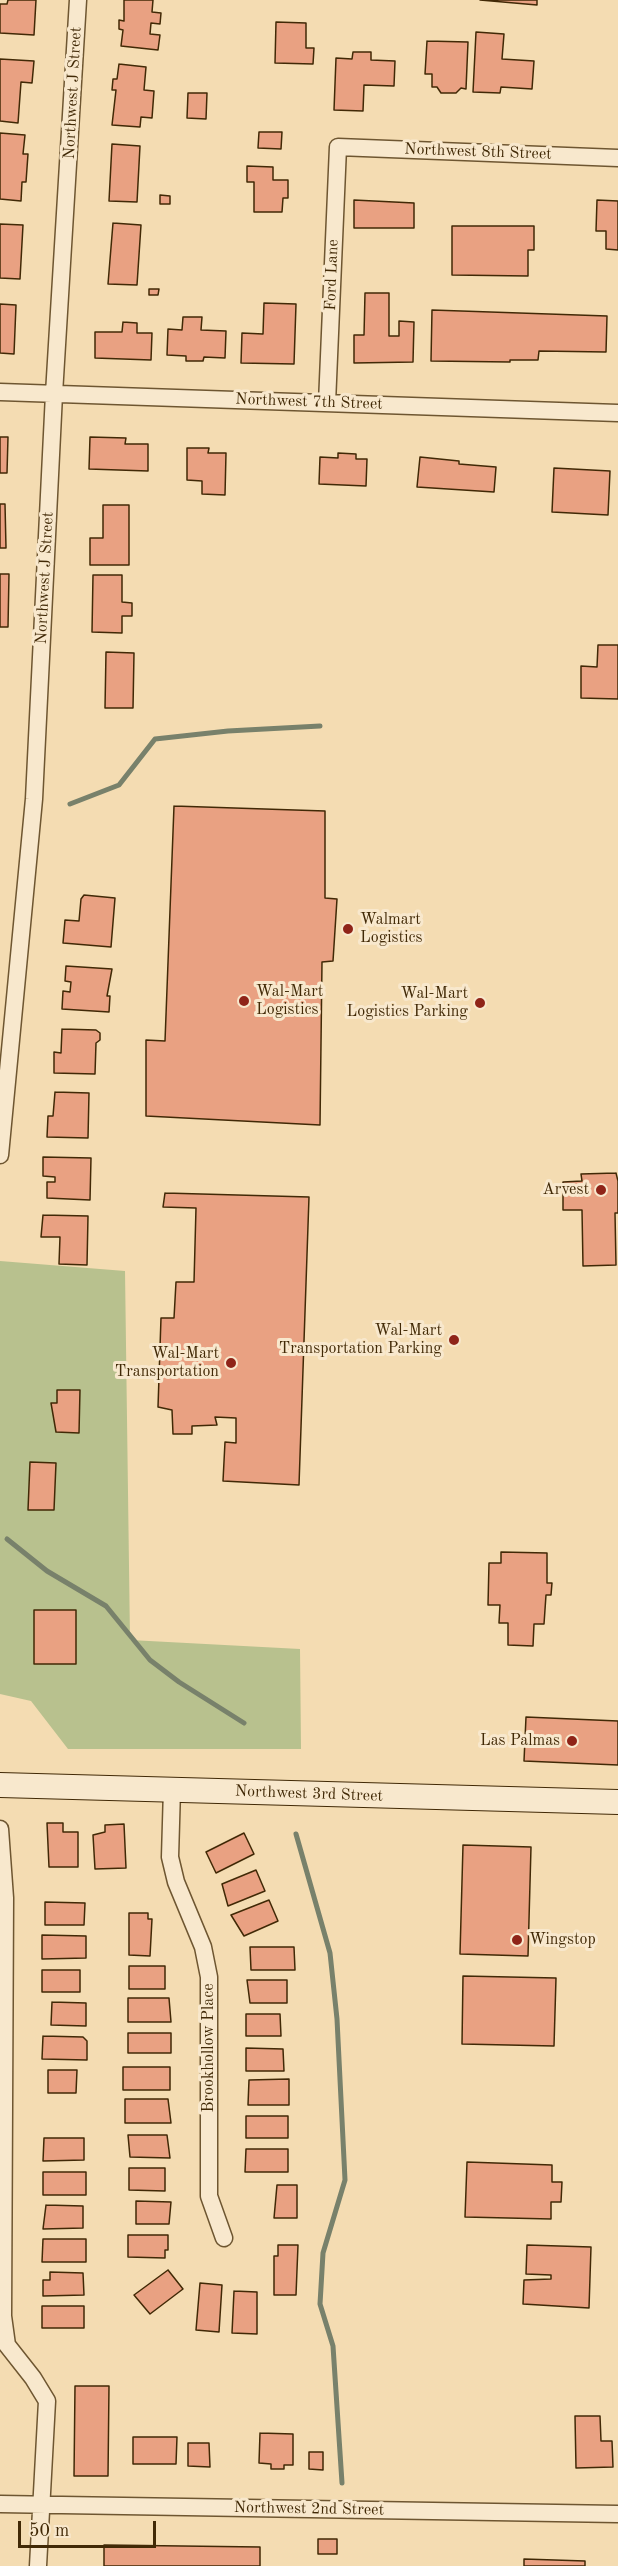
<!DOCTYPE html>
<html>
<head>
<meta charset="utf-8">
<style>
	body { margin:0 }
	#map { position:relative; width:618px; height:2566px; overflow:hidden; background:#f4dcb2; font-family:"Old Standard TT",serif }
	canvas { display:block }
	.scale { position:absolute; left:18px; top:2521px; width:138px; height:27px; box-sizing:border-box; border:3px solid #412906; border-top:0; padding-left:8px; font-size:18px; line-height:21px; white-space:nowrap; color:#412906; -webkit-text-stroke:4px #f8e8cd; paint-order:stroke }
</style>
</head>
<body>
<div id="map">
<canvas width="618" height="2566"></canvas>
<div class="scale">50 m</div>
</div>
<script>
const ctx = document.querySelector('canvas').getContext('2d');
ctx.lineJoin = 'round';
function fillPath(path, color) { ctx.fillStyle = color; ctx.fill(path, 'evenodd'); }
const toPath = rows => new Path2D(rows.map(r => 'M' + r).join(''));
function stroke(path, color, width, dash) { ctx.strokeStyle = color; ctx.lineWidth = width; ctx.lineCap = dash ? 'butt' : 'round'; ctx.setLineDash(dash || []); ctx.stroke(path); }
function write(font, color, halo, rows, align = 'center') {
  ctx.font = font + ' "Old Standard TT",serif'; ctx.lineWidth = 6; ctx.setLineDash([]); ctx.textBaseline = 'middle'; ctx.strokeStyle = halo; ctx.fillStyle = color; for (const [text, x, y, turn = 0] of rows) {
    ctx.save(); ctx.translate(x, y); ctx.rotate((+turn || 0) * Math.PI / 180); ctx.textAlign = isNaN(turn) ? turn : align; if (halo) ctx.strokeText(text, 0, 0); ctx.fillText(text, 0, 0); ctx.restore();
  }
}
fillPath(toPath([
	[0,1261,125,1271,130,1640,300,1649,301,1749,68,1749,31,1701,0,1694]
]), '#b8c18e');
stroke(toPath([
	[70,804,119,785,155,739,228,731,320,726],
	[7,1539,47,1571,106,1606,150,1660,179,1682,244,1723],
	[296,1834,330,1953,337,2019,345,2180,323,2253,320,2304,333,2346,342,2483]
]), '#78816b', 5);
const building = toPath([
	[8,0,36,0,34,35,0,33,0,4,7,4,8,0],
	[124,0,153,0,152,12,161,13,160,24,151,23,150,34,160,35,158,50,121,46,123,30,119,29,119,20,124,21,124,0],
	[480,0,537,0,537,5,480,0],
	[276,22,306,23,306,48,314,48,313,64,275,63,276,22],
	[476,32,504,34,502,59,534,61,532,89,501,87,500,93,473,92,476,32],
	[427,41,468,42,466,89,461,88,456,93,441,93,437,87,432,87,432,74,425,74,427,41],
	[353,52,371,52,371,60,395,61,394,86,364,85,363,111,334,110,336,58,352,59,353,52],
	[0,59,34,61,32,83,21,82,18,123,0,121,0,59],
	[119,64,146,67,144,90,154,91,152,118,141,117,140,127,112,125,116,90,112,90,113,79,117,79,119,64],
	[188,93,207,93,206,119,187,118,188,93],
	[259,132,282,132,281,149,258,148,259,132],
	[0,133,25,135,23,154,28,154,26,182,22,182,21,201,0,199,0,133],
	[112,144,140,146,137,202,109,201,112,144],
	[247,166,273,167,273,180,288,180,288,198,283,198,282,212,254,212,254,182,247,182,247,166],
	[160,195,170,196,170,204,160,204,160,195],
	[354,200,414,203,414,228,354,228,354,200],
	[597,200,618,201,618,250,606,249,606,231,596,231,597,200],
	[113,223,141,225,137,285,108,284,113,223],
	[0,224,23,225,20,279,0,278,0,224],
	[452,226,534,226,534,250,528,250,528,276,452,275,452,226],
	[149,289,159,289,158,295,149,295,149,289],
	[365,293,389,293,389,336,399,336,399,321,414,322,413,362,354,363,354,335,364,335,365,293],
	[264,303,296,304,294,364,241,363,242,333,263,334,264,303],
	[0,304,16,305,14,354,0,353,0,304],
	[432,310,607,316,606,352,539,351,538,360,510,360,510,362,431,361,432,310],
	[183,317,202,317,201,330,226,331,225,358,204,357,203,361,186,361,186,356,167,355,168,329,182,330,183,317],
	[123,322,137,323,137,333,152,333,151,360,95,358,95,332,122,332,123,322],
	[0,437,8,437,7,473,0,473,0,437],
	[90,437,126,438,125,444,148,444,148,471,89,469,90,437],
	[187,448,209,448,208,453,226,453,225,495,202,494,202,481,187,480,187,448],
	[338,453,356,454,356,459,367,459,366,486,319,484,320,457,338,458,338,453],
	[420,457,459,461,459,464,496,467,494,492,417,487,420,457],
	[554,468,610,471,608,515,552,512,554,468],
	[0,504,5,504,6,548,0,548,0,504],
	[103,505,129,505,129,565,90,565,90,538,103,538,103,505],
	[0,574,9,574,8,627,0,627,0,574],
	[93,575,122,575,122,602,132,603,132,616,122,616,122,633,92,632,93,575],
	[598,645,618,645,618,699,581,698,581,666,597,667,598,645],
	[106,652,134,653,133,708,105,708,106,652],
	[174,806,325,811,325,898,337,899,333,961,322,962,320,1125,146,1116,146,1040,165,1041,174,806],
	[84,895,115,898,111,947,63,943,65,920,79,921,81,899,84,895],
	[66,966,112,969,107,996,110,996,109,1012,62,1009,63,991,70,992,71,982,65,981,66,966],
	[62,1029,96,1030,100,1033,100,1040,96,1043,95,1074,54,1073,54,1052,61,1053,62,1029],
	[55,1092,89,1093,88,1138,47,1137,48,1116,53,1116,55,1092],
	[43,1157,91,1158,90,1200,47,1198,47,1182,55,1182,55,1177,43,1176,43,1157],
	[616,1173,618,1181,618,1213,615,1213,616,1265,583,1266,582,1210,563,1210,563,1182,582,1181,581,1174,616,1173],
	[165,1193,309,1197,299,1485,223,1481,225,1442,236,1443,236,1418,215,1417,217,1425,192,1426,192,1434,173,1434,172,1410,158,1407,161,1318,174,1318,176,1282,194,1282,196,1208,163,1207,165,1193],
	[43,1215,88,1216,87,1265,59,1264,60,1237,41,1237,43,1215],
	[57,1390,80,1390,79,1433,56,1432,51,1403,57,1403,57,1390],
	[30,1462,56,1463,54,1510,28,1510,30,1462],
	[501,1552,547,1553,547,1583,552,1583,551,1595,546,1595,544,1624,534,1624,533,1646,508,1645,508,1623,499,1623,500,1605,488,1605,489,1563,501,1563,501,1552],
	[34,1610,76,1610,76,1664,34,1664,34,1610],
	[526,1717,618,1721,618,1765,524,1761,526,1717],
	[47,1823,63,1823,63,1832,78,1832,78,1867,49,1867,47,1823],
	[124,1824,126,1868,95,1869,93,1835,105,1832,105,1825,124,1824],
	[244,1833,254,1854,216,1873,206,1852,244,1833],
	[463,1845,531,1847,528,1956,460,1954,463,1845],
	[256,1870,265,1891,228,1906,222,1884,256,1870],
	[269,1900,278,1921,244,1936,231,1915,269,1900],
	[45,1902,85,1903,84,1925,45,1925,45,1902],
	[129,1913,148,1913,148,1919,152,1919,150,1956,129,1955,129,1913],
	[42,1935,86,1936,86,1958,42,1959,42,1935],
	[250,1947,294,1947,295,1970,251,1970,250,1947],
	[129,1966,165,1966,165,1989,129,1989,129,1966],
	[42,1970,80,1970,80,1992,42,1992,42,1970],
	[463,1976,556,1978,554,2046,462,2044,463,1976],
	[247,1980,287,1980,287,2003,250,2003,247,1980],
	[128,1998,169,1998,171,2022,128,2022,128,1998],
	[52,2002,86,2003,86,2026,51,2025,52,2002],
	[246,2014,280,2014,281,2036,246,2036,246,2014],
	[128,2033,171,2033,171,2053,128,2053,128,2033],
	[43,2036,83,2037,87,2041,87,2060,42,2059,43,2036],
	[246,2048,283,2049,284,2071,246,2071,246,2048],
	[123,2067,170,2067,170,2090,123,2090,123,2067],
	[48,2070,77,2070,76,2093,48,2093,48,2070],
	[289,2079,289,2105,248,2105,249,2080,289,2079],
	[125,2099,168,2099,171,2123,125,2123,125,2099],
	[246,2116,288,2116,288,2138,246,2138,246,2116],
	[128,2135,167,2135,170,2158,130,2157,128,2135],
	[44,2138,84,2138,84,2160,43,2161,44,2138],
	[246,2149,288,2149,288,2172,245,2172,246,2149],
	[467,2162,552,2165,552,2182,562,2182,561,2202,551,2202,551,2219,465,2217,467,2162],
	[129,2168,165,2168,165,2191,129,2190,129,2168],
	[43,2172,86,2172,86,2195,43,2195,43,2172],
	[277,2185,297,2185,297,2218,274,2218,277,2185],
	[136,2201,171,2202,169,2224,136,2224,136,2201],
	[46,2205,83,2206,83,2228,43,2229,46,2205],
	[128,2235,168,2235,168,2250,165,2250,165,2258,128,2257,128,2235],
	[43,2239,86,2239,86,2262,42,2262,43,2239],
	[278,2245,298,2245,296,2295,274,2295,274,2256,278,2256,278,2245],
	[527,2245,591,2247,589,2308,523,2304,524,2280,551,2279,551,2275,526,2274,527,2245],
	[168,2270,183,2289,150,2314,134,2295,168,2270],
	[50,2272,83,2273,84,2295,43,2296,43,2280,50,2280,50,2272],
	[200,2283,222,2285,219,2332,196,2330,200,2283],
	[234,2291,257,2292,257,2334,232,2333,234,2291],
	[42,2306,84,2306,84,2328,42,2328,42,2306],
	[75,2386,109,2386,108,2476,74,2476,75,2386],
	[575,2416,600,2416,601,2441,612,2441,613,2467,576,2468,575,2416],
	[260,2433,293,2434,293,2465,284,2465,284,2469,271,2469,271,2464,259,2463,260,2433],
	[133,2437,177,2437,176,2464,133,2464,133,2437],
	[188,2443,209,2443,210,2467,188,2466,188,2443],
	[309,2452,323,2452,323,2470,309,2469,309,2452],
	[318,2539,337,2539,337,2554,318,2554,318,2539],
	[104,2545,260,2547,260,2566,104,2566,104,2545],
	[524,2559,585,2561,585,2566,524,2566,524,2559]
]);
fillPath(building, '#e9a182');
stroke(building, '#412906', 1.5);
const street = toPath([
	[0,392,618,413],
	[327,403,338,147,618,158],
	[0,1155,34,799,54,394,78,0],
	[172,1789,170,1857,176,1882,203,1947,209,1977,209,2196,224,2238],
	[0,1829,5,1898,3,2316,7,2345,33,2378,47,2401,38,2566],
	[0,2504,618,2514]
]);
const secondary = toPath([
	[0,1785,618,1802]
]);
stroke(street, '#6e5631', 19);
stroke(secondary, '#412906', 26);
stroke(street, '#f8e8cd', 16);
stroke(secondary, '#f8e8cd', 24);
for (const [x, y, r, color] of [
	[348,929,6,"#8f2418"],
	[244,1001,6,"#8f2418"],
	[480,1003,6,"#8f2418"],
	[601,1190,6,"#8f2418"],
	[454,1340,6,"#8f2418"],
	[231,1363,6,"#8f2418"],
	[572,1741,6,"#8f2418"],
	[517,1940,6,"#8f2418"]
]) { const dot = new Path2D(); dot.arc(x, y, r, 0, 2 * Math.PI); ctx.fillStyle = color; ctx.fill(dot); stroke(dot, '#f8e8cd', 2); }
write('16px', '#412906', '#f8e8cd', [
	["Northwest J Street",73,93,-87],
	["Northwest 8th Street",478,152,2],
	["Ford Lane",332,275,-88],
	["Northwest 7th Street",309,402,2],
	["Northwest J Street",45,578,-87],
	["Northwest 3rd Street",309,1794,2],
	["Brookhollow Place",209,2048,-90],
	["Northwest 2nd Street",309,2509,1]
]);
write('16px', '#412906', '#f8e8cd', [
	["Walmart",360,920,"left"],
	["Logistics",360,938,"left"],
	["Wal-Mart",256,992,"left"],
	["Logistics",256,1010,"left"],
	["Wal-Mart",468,994],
	["Logistics Parking",468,1012],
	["Arvest",589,1190],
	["Wal-Mart",442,1331],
	["Transportation Parking",442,1349],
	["Wal-Mart",219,1354],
	["Transportation",219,1372],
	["Las Palmas",560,1741],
	["Wingstop",529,1940,"left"]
], 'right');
</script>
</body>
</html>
